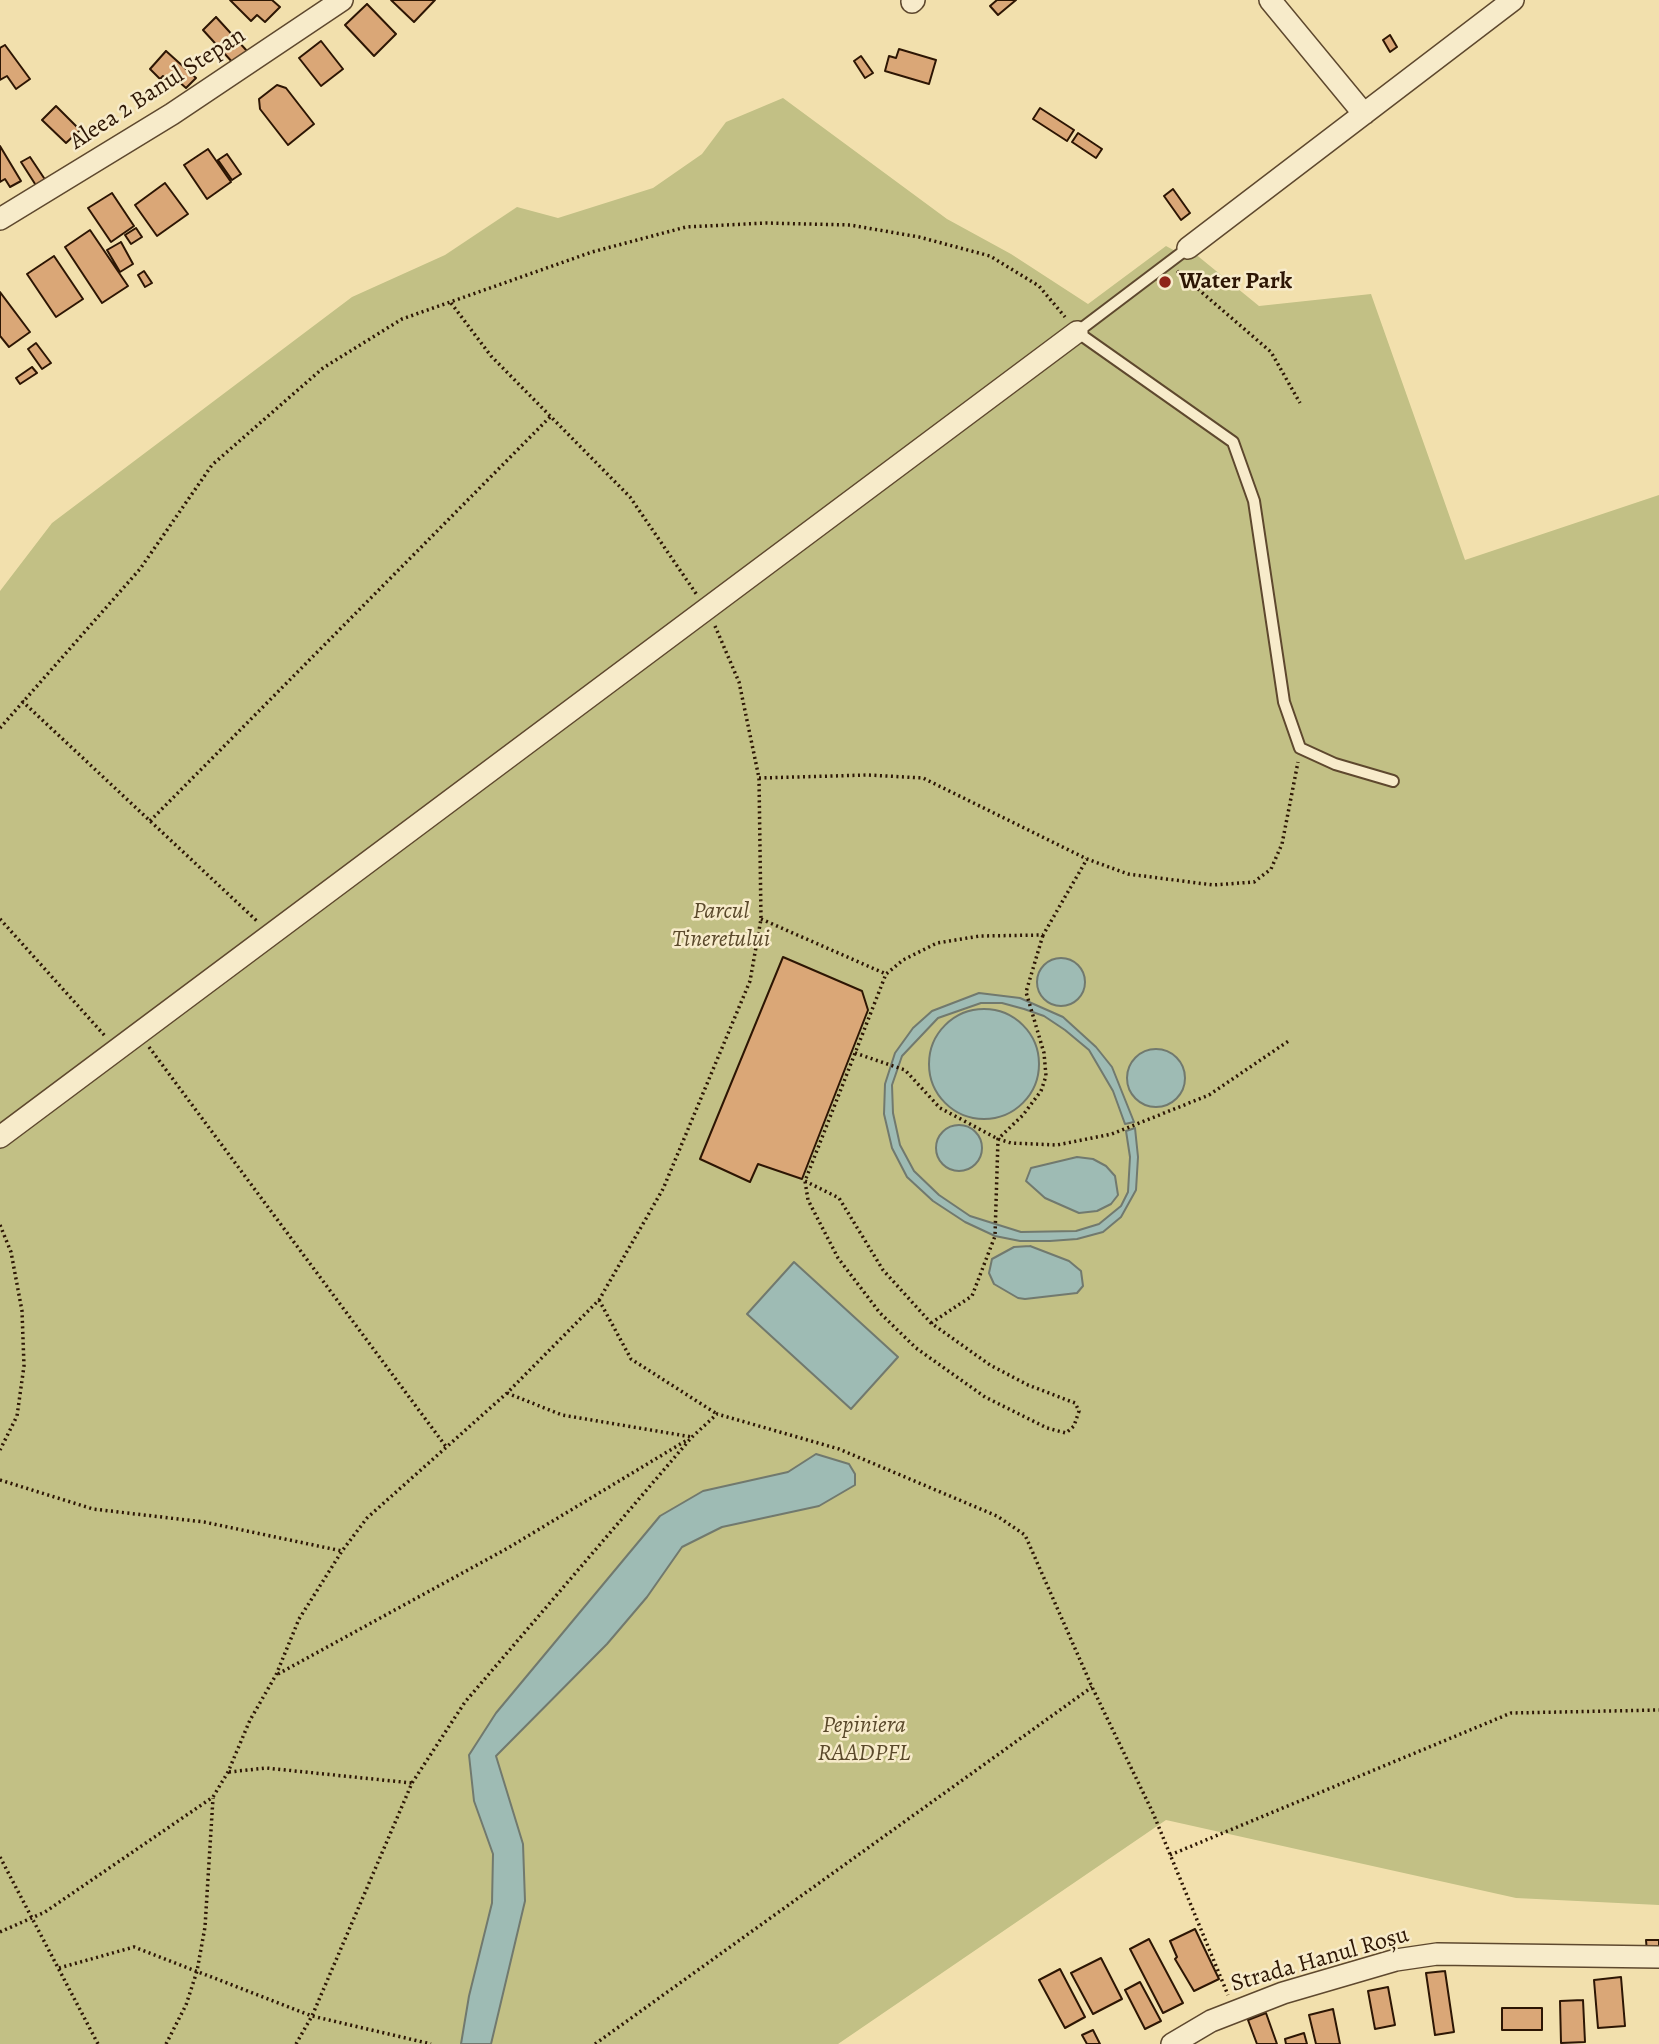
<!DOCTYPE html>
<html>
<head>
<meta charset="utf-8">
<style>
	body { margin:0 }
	canvas { display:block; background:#f2e0ad }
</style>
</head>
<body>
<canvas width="1659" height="2044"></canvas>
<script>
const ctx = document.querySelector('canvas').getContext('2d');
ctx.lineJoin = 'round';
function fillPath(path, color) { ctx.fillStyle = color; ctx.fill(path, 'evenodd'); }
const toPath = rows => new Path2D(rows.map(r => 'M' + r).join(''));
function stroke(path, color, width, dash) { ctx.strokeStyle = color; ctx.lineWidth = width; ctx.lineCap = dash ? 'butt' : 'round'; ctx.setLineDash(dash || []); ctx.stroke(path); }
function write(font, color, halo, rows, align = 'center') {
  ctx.font = font + ' Alegreya,serif'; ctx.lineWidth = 5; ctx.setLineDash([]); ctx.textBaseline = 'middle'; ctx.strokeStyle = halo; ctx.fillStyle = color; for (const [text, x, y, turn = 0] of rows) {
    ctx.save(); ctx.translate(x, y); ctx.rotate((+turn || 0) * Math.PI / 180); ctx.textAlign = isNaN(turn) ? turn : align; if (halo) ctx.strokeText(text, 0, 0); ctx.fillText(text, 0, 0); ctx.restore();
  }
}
fillPath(toPath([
	[783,98,947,219,1011,254,1088,304,1166,246,1179,253,1188,248,1259,306,1371,294,1465,560,1659,495,1659,1905,1516,1898,1166,1820,838,2044,0,2044,0,591,52,523,352,297,445,255,517,207,558,218,653,188,702,154,726,122]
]), '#c2c085');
const water = toPath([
	'1037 982a24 24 0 1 1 48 0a24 24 0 1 1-48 0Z',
	[979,993,1020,998,1063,1017,1096,1047,1112,1067,1134,1122,1125,1124,1113,1091,1089,1050,1065,1030,1044,1016,1024,1009,1002,1003,981,1003,938,1018,902,1056,892,1085,893,1113,900,1145,914,1171,939,1195,970,1216,1021,1232,1076,1231,1099,1224,1121,1206,1128,1192,1130,1157,1126,1131,1135,1128,1138,1157,1136,1190,1121,1217,1103,1232,1077,1239,1050,1241,1020,1241,995,1236,965,1222,933,1201,907,1177,892,1148,884,1114,885,1084,895,1053,913,1028,932,1011,979,993],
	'929 1064a55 55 0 1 1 110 0a55 55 0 1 1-110 0Z',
	'1127 1078a29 29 0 1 1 58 0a29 29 0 1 1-58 0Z',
	'936 1148a23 23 0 1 1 46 0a23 23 0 1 1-46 0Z',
	[1077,1157,1093,1159,1106,1166,1115,1176,1118,1195,1111,1204,1097,1211,1079,1213,1045,1198,1026,1181,1031,1168,1077,1157],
	[1030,1246,1069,1261,1081,1271,1083,1286,1077,1293,1025,1299,1018,1298,994,1284,989,1273,992,1259,1014,1247,1030,1246],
	[794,1262,898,1357,851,1409,747,1314,794,1262],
	[816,1454,849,1464,855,1474,855,1485,819,1506,722,1527,682,1547,647,1597,607,1644,496,1756,523,1844,525,1901,491,2044,461,2044,469,1996,492,1903,493,1854,474,1801,469,1755,496,1713,660,1516,703,1491,788,1472,816,1454]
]);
fillPath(water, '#9ebbb4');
stroke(water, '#71796e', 2);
const building = toPath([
	[230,0,272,0,280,7,265,22,257,15,251,21,230,0],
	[391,0,435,0,414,22,391,0],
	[997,0,1016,0,998,15,990,6,997,0],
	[367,4,396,34,374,56,345,25,367,4],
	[216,17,247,51,234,64,203,30,216,17],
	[1390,35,1397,47,1390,52,1383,40,1390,35],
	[321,41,343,69,321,86,299,58,321,41],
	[5,45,30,79,16,89,7,76,0,80,0,48,5,45],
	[899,49,936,60,929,84,885,71,889,56,896,58,899,49],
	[166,51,196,78,186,88,177,80,173,85,163,76,160,79,150,69,166,51],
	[861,56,873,73,865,78,854,61,861,56],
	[277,85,286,88,314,124,288,145,260,109,259,99,277,85],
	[56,106,80,130,66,143,42,120,56,106],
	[1040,108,1074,130,1067,141,1033,119,1040,108],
	[1078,133,1102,149,1096,158,1072,142,1078,133],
	[0,146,21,181,10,187,5,179,0,182,0,146],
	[208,149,231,182,207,199,184,165,208,149],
	[227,154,241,174,232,180,218,160,227,154],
	[30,157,46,181,37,187,21,162,30,157],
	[165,183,188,214,157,236,135,205,165,183],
	[1173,189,1190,213,1181,220,1164,196,1173,189],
	[112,193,134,226,111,242,88,208,112,193],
	[136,228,142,237,131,244,125,235,136,228],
	[90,230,128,286,102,303,65,247,90,230],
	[121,242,133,264,120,272,107,250,121,242],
	[54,256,83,299,56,317,27,274,54,256],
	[144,271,152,283,145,287,138,275,144,271],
	[0,292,30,332,9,347,0,336,0,292],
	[36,343,51,363,42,369,28,349,36,343],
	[32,367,37,373,20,384,16,378,32,367],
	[783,957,862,991,868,1010,802,1179,758,1164,750,1182,700,1159,783,957],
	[1195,1929,1219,1979,1194,1991,1175,1959,1177,1957,1170,1941,1195,1929],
	[1149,1939,1183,2003,1163,2013,1130,1949,1149,1939],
	[1646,1940,1659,1940,1659,1952,1647,1952,1646,1940],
	[1101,1958,1122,1999,1093,2014,1071,1973,1101,1958],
	[1060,1969,1085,2017,1065,2028,1039,1980,1060,1969],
	[1445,1971,1454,2032,1435,2035,1426,1973,1445,1971],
	[1621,1977,1625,2026,1598,2028,1594,1980,1621,1977],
	[1140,1982,1161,2021,1145,2029,1125,1990,1140,1982],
	[1388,1987,1395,2025,1375,2029,1368,1991,1388,1987],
	[1583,2000,1585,2042,1561,2043,1560,2001,1583,2000],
	[1502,2008,1542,2008,1542,2030,1502,2030,1502,2008],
	[1333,2009,1340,2044,1316,2044,1309,2015,1333,2009],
	[1266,2013,1277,2044,1257,2044,1248,2020,1266,2013],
	[1093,2030,1100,2044,1087,2044,1082,2035,1093,2030],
	[1304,2033,1307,2044,1286,2044,1285,2039,1304,2033]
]);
fillPath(building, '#daa777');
stroke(building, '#2d1604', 2);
const lane = toPath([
	[1188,248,1077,332,1233,442,1254,501,1284,702,1300,748,1335,764,1393,781]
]);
const street = toPath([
	[1270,0,1364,114],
	[912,2,914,0],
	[0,219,172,114,342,0],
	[1188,248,1513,0],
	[0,1137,1077,332],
	[1172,2044,1211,2021,1283,1993,1396,1960,1437,1954,1659,1957]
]);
stroke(lane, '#5e482e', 14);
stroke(street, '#5e482e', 24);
stroke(toPath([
	[1177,271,1271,352,1300,403],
	[451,303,491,356,630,497,697,595],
	[22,701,258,922],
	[0,728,140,569,212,465,323,368,402,319,592,252,686,227,766,223,850,225,919,237,990,256,1039,286,1065,317],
	[759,778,868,775,923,778,1087,859,1128,874,1213,885,1254,882,1271,869,1282,844,1298,762],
	[150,821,550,417],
	[0,919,105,1036],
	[761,919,886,974],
	[149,1047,447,1448],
	[855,1053,905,1070,940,1108,998,1139,1011,1143,1057,1145,1112,1134,1209,1095,1290,1040],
	[805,1181,839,1198,883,1270,931,1323,990,1365,1028,1385,1075,1403,1079,1411,1074,1426,1066,1433,1047,1428,985,1397,916,1348,880,1313,838,1258,808,1200,805,1181,886,974,903,960,937,943,980,936,1043,935,1087,859],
	[0,1225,11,1252,22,1311,24,1366,17,1416,0,1450],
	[599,1300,631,1359,717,1414],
	[931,1323,972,1296,995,1236,998,1139,1023,1115,1041,1091,1046,1076,1044,1053,1026,992,1043,935],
	[507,1393,562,1415,692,1437],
	[0,1480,93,1509,204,1522,342,1551],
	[278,1674,508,1548,687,1440],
	[229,1772,266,1768,412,1783],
	[1170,1855,1511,1713,1659,1710],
	[0,1857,98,2044],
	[0,1932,45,1912,213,1797,228,1772,250,1720,276,1675,299,1619,342,1551,367,1518,507,1393,599,1300,663,1189,750,981,761,919,759,778,739,682,715,626],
	[59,1968,134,1947,312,2016,431,2044],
	[166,2044,186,2005,197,1971,205,1927,213,1798],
	[296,2044,312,2016,412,1783,465,1702,692,1437,717,1414,839,1449,997,1516,1025,1535,1092,1687,1153,1813,1228,1995],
	[595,2044,1092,1687]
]), '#2d1604', 3.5, [2, 3.5]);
stroke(lane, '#f7ebca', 10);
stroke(street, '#f7ebca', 21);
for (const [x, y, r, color] of [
	[1165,282,7,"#8f2418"]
]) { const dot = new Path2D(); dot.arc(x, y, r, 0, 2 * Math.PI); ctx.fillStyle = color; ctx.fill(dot); stroke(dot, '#f7ebca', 2.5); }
write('24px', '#2d1604', '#f7ebca', [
	["Aleea 2 Banul Stepan",158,89,-33],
	["Strada Hanul Roșu",1320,1960,-16]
]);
write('bold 24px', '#2d1604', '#f7ebca', [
	["Water Park",1179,282]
], 'left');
write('italic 24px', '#5a492b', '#f7ebca', [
	["Parcul",721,912],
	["Tineretului",721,940],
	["Pepiniera",864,1726],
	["RAADPFL",864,1754]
]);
</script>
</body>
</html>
